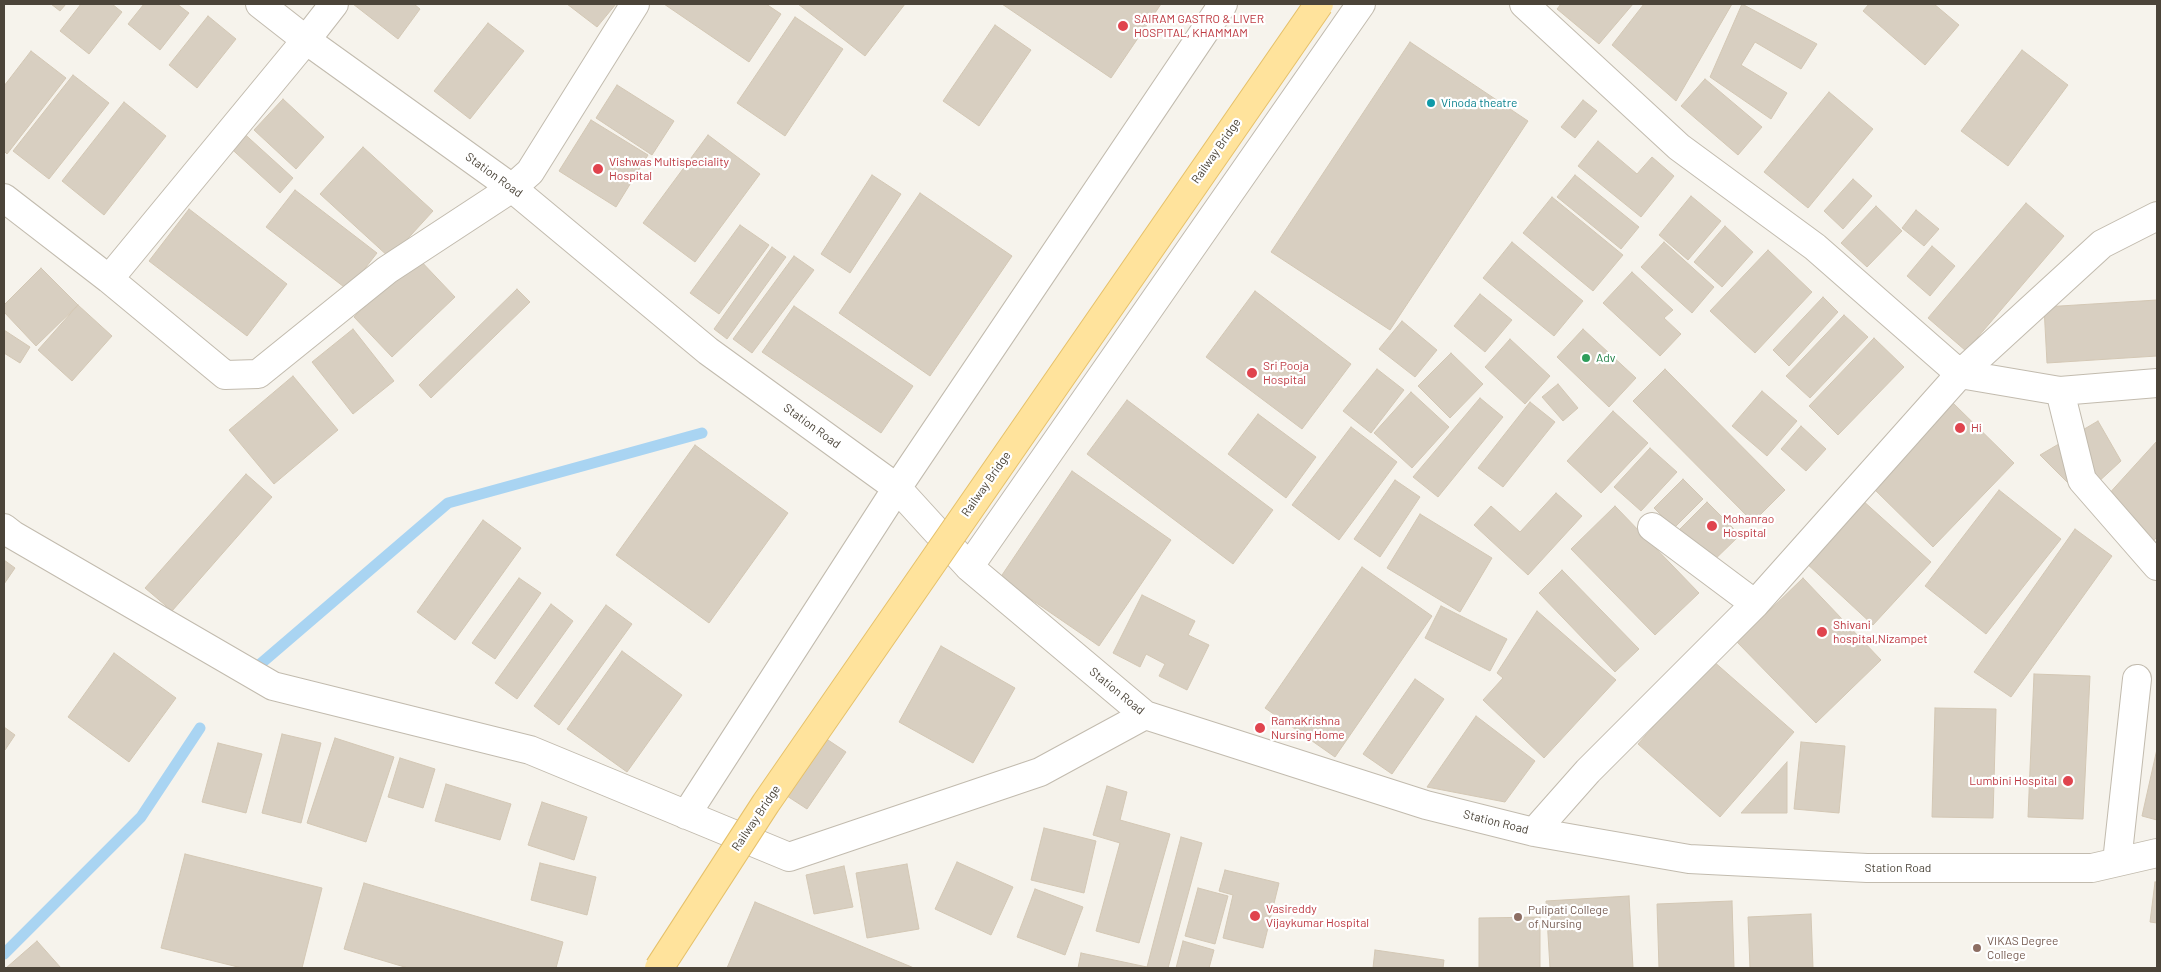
<!DOCTYPE html>
<html>
<head>
<meta charset="utf-8">
<style>
	body { margin:0 }
	#map { position:relative; width:2161px; height:972px; overflow:hidden; background:#f6f3ec; font-family:Barlow,sans-serif }
	canvas { display:block }
	.frame { position:absolute; inset:0; border:5px solid #4b4439; pointer-events:none }
</style>
</head>
<body>
<div id="map">
<canvas width="2161" height="972"></canvas>
<div class="frame"></div>
</div>
<script>
const ctx = document.querySelector('canvas').getContext('2d');
ctx.lineJoin = 'round';
const toPath = rows => new Path2D(rows.map(r => 'M' + r).join(''));
function stroke(path, color, width, dash) { ctx.strokeStyle = color; ctx.lineWidth = width; ctx.lineCap = dash ? 'butt' : 'round'; ctx.setLineDash(dash || []); ctx.stroke(path); }
function fillPath(path, color) { ctx.fillStyle = color; ctx.fill(path, 'evenodd'); }
function write(font, color, halo, rows, align = 'center') {
  ctx.font = font + ' Barlow,sans-serif'; ctx.lineWidth = 4.5; ctx.setLineDash([]); ctx.textBaseline = 'middle'; ctx.strokeStyle = halo; ctx.fillStyle = color; for (const [text, x, y, turn = 0] of rows) {
    ctx.save(); ctx.translate(x, y); ctx.rotate((+turn || 0) * Math.PI / 180); ctx.textAlign = isNaN(turn) ? turn : align; if (halo) ctx.strokeText(text, 0, 0); ctx.fillText(text, 0, 0); ctx.restore();
  }
}
stroke(toPath([
	[251,672,448,503,702,433],
	[4,954,141,817,200,728]
]), '#a9d4f2', 11);
const building = toPath([
	[51,4,66,4,60,11,51,4],
	[81,4,112,4,122,12,89,54,60,31,81,4],
	[144,4,177,4,189,13,160,50,128,24,144,4],
	[353,4,414,4,420,9,398,39,353,4],
	[567,4,616,4,597,27,567,4],
	[664,4,766,4,781,14,749,62,664,4],
	[798,4,905,4,865,56,798,4],
	[1002,4,1161,4,1111,78,1002,4],
	[1561,4,1633,4,1599,44,1557,9,1561,4],
	[1644,4,1732,4,1676,101,1612,45,1644,4],
	[1742,4,1817,44,1801,69,1755,42,1741,65,1787,93,1771,119,1710,77,1742,4],
	[1869,4,1934,4,1959,25,1925,65,1863,11,1869,4],
	[208,16,236,39,197,88,169,65,208,16],
	[795,17,843,49,785,136,737,103,795,17],
	[488,23,524,51,470,119,434,91,488,23],
	[995,25,1031,50,979,126,943,101,995,25],
	[1410,42,1528,121,1390,330,1271,252,1410,42],
	[2022,50,2068,85,2008,166,1961,131,2022,50],
	[31,51,66,78,7,154,4,151,4,86,31,51],
	[73,75,109,103,49,179,13,151,73,75],
	[1705,79,1762,127,1738,155,1681,106,1705,79],
	[617,85,674,121,652,155,596,118,617,85],
	[1829,92,1873,129,1808,208,1764,172,1829,92],
	[283,99,324,137,296,169,254,130,283,99],
	[1583,100,1597,111,1575,138,1561,127,1583,100],
	[124,102,166,136,104,215,62,181,124,102],
	[591,120,648,155,616,207,559,171,591,120],
	[239,129,293,178,280,193,225,143,239,129],
	[708,135,760,174,695,262,643,223,708,135],
	[1598,141,1637,174,1652,157,1674,176,1641,217,1578,166,1598,141],
	[363,147,433,211,390,258,320,194,363,147],
	[872,175,901,194,850,273,821,254,872,175],
	[1575,175,1639,227,1621,249,1557,197,1575,175],
	[1853,179,1872,196,1843,229,1824,211,1853,179],
	[295,190,377,253,348,290,266,227,295,190],
	[920,193,1012,256,930,376,839,313,920,193],
	[1691,196,1721,221,1688,260,1659,235,1691,196],
	[1552,197,1623,255,1593,291,1523,233,1552,197],
	[2026,203,2064,236,1966,351,1928,318,2026,203],
	[1876,206,1902,231,1867,267,1841,243,1876,206],
	[189,209,287,284,247,336,149,261,189,209],
	[1916,210,1939,229,1924,246,1902,228,1916,210],
	[740,225,769,245,719,314,690,293,740,225],
	[1725,226,1753,252,1722,287,1694,262,1725,226],
	[1512,242,1583,301,1554,336,1483,278,1512,242],
	[1664,242,1714,287,1692,313,1641,267,1664,242],
	[1932,246,1955,266,1930,296,1907,276,1932,246],
	[772,247,786,257,727,339,714,329,772,247],
	[1768,250,1812,292,1755,353,1710,311,1768,250],
	[794,256,814,270,752,353,733,339,794,256],
	[417,257,455,297,392,357,354,317,417,257],
	[41,268,78,305,36,346,4,312,4,305,41,268],
	[1632,272,1673,310,1664,318,1681,334,1660,356,1603,303,1632,272],
	[517,289,530,302,431,398,419,385,517,289],
	[1255,291,1351,364,1302,429,1206,357,1255,291],
	[1480,294,1512,320,1485,352,1454,326,1480,294],
	[1823,297,1838,312,1789,366,1773,350,1823,297],
	[2157,300,2157,356,2047,363,2044,307,2157,300],
	[78,305,112,336,72,381,38,350,78,305],
	[794,306,913,386,881,433,762,352,794,306],
	[1844,315,1868,337,1810,398,1786,376,1844,315],
	[1402,321,1437,350,1415,377,1379,349,1402,321],
	[353,329,394,381,353,414,312,362,353,329],
	[1583,329,1636,378,1609,407,1557,357,1583,329],
	[4,330,30,347,20,363,4,353,4,330],
	[1874,338,1904,367,1838,435,1809,406,1874,338],
	[1510,339,1550,376,1525,404,1485,367,1510,339],
	[1451,353,1483,384,1450,418,1418,386,1451,353],
	[1377,369,1404,390,1371,433,1343,411,1377,369],
	[1665,369,1785,490,1753,522,1633,401,1665,369],
	[293,376,338,430,274,484,229,430,293,376],
	[1558,384,1578,408,1563,421,1542,397,1558,384],
	[1762,391,1797,421,1767,456,1732,426,1762,391],
	[1411,392,1449,427,1412,468,1374,433,1411,392],
	[1480,398,1503,417,1438,497,1413,477,1480,398],
	[1127,400,1273,510,1233,564,1087,454,1127,400],
	[1530,402,1555,422,1503,487,1478,468,1530,402],
	[1953,403,2014,463,1933,547,1872,487,1953,403],
	[1613,411,1648,443,1601,493,1567,461,1613,411],
	[1258,414,1316,457,1286,498,1228,454,1258,414],
	[2098,421,2121,461,2082,497,2040,455,2098,421],
	[1801,426,1826,449,1806,471,1781,449,1801,426],
	[1351,427,1397,462,1339,540,1292,505,1351,427],
	[2157,441,2157,537,2144,551,2096,508,2157,441],
	[695,445,788,513,709,623,616,555,695,445],
	[1650,448,1677,472,1641,511,1614,487,1650,448],
	[1072,471,1171,540,1099,646,1000,578,1072,471],
	[246,474,272,497,172,611,145,588,246,474],
	[1683,479,1703,499,1674,528,1654,508,1683,479],
	[1395,480,1420,497,1380,557,1354,539,1395,480],
	[1999,490,2061,539,1986,634,1925,586,1999,490],
	[1556,493,1582,516,1528,575,1474,525,1491,506,1520,532,1556,493],
	[1861,499,1931,562,1873,625,1805,562,1861,499],
	[1707,502,1740,535,1707,567,1675,534,1707,502],
	[1615,506,1699,593,1655,635,1571,549,1615,506],
	[1420,514,1492,558,1460,612,1387,568,1420,514],
	[483,520,521,548,455,640,417,612,483,520],
	[2075,529,2112,556,2011,697,1974,672,2075,529],
	[4,560,15,568,4,584,4,560],
	[1362,567,1432,616,1335,757,1265,708,1362,567],
	[1562,570,1639,649,1615,672,1539,593,1562,570],
	[519,578,541,593,495,659,472,643,519,578],
	[1803,578,1881,660,1816,723,1737,642,1803,578],
	[1142,595,1195,621,1188,635,1209,645,1187,690,1159,676,1165,664,1146,654,1140,667,1113,653,1142,595],
	[551,604,573,621,517,699,495,683,551,604],
	[606,605,632,624,559,725,534,706,606,605],
	[1441,606,1507,639,1490,671,1425,638,1441,606],
	[1537,611,1616,680,1544,758,1483,700,1503,678,1497,673,1537,611],
	[941,646,1015,688,973,763,899,722,941,646],
	[622,651,682,695,627,772,567,729,622,651],
	[114,653,176,698,129,762,68,717,114,653],
	[1712,660,1794,732,1720,817,1638,744,1712,660],
	[2034,674,2090,676,2083,819,2028,817,2034,674],
	[1415,679,1444,699,1392,774,1363,754,1415,679],
	[1935,708,1996,709,1993,818,1932,817,1935,708],
	[1476,716,1535,761,1505,802,1427,787,1476,716],
	[4,727,15,735,5,750,4,749,4,727],
	[282,734,321,743,301,823,262,813,282,734],
	[335,738,394,757,366,842,307,823,335,738],
	[825,738,846,752,807,809,787,796,825,738],
	[1801,742,1845,746,1839,813,1794,809,1801,742],
	[218,743,262,754,246,813,202,802,218,743],
	[2157,749,2157,820,2142,816,2157,749],
	[400,758,435,769,423,808,388,797,400,758],
	[1787,762,1787,813,1741,813,1787,762],
	[446,784,511,804,500,840,435,821,446,784],
	[1107,786,1127,792,1120,820,1170,834,1139,943,1096,931,1120,843,1093,835,1107,786],
	[542,802,587,817,574,860,528,845,542,802],
	[1044,828,1096,841,1084,893,1031,880,1044,828],
	[1181,837,1202,843,1168,968,1153,968,1147,967,1181,837],
	[185,854,322,888,302,968,242,968,161,948,185,854],
	[957,862,1013,887,991,935,935,909,957,862],
	[540,863,596,877,587,915,531,900,540,863],
	[907,864,919,929,867,938,856,873,907,864],
	[844,866,853,907,814,914,806,875,844,866],
	[1225,870,1279,883,1263,948,1223,938,1233,895,1219,891,1225,870],
	[2155,882,2157,882,2157,923,2150,922,2155,882],
	[364,883,563,942,556,968,408,968,344,949,364,883],
	[1198,888,1228,896,1215,944,1185,936,1198,888],
	[1035,889,1083,907,1065,955,1017,937,1035,889],
	[1629,896,1633,968,1550,968,1546,901,1629,896],
	[1732,901,1734,968,1659,968,1657,904,1732,901],
	[755,902,914,968,727,968,755,902],
	[1811,914,1813,968,1750,968,1748,917,1811,914],
	[1540,917,1540,968,1479,968,1479,918,1540,917],
	[37,941,61,968,6,968,37,941],
	[1183,941,1214,950,1209,968,1176,968,1183,941],
	[1375,950,1444,960,1443,968,1373,968,1375,950],
	[1081,953,1147,967,1147,968,1078,968,1081,953]
]);
fillPath(building, '#d8cfc1');
stroke(building, '#d3c7b4', 1);
const minor = toPath([
	[260,4,306,40,512,188,708,351,897,488,969,567,1145,715,1426,805,1534,832,1689,859,1867,868,2092,868,2157,853],
	[1524,4,1679,147,1815,247,1960,374,1755,604,1588,771,1534,832],
	[4,198,109,279,225,375,258,374,387,270,512,188,530,172,635,4],
	[109,279,306,40,334,4],
	[1960,374,2102,244,2157,216],
	[1960,374,2060,391,2157,383],
	[2060,391,2082,480,2157,566],
	[1652,527,1755,604],
	[4,528,13,535,273,686,530,750,789,857,1040,772,1145,715],
	[969,567,1361,4],
	[686,815,897,488,1223,4],
	[2117,862,2137,679]
]);
stroke(minor, '#c2bbae', 30);
stroke(minor, '#fff', 28);
const primaryBridge = toPath([
	[659,968,766,803,1319,4]
]);
stroke(primaryBridge, '#e6c16a', 30, []);
stroke(primaryBridge, '#ffe39c', 28);
for (const [x, y, r, color] of [
	[1123,26,6,"#e0444e"],
	[1431,103,5,"#0f9aa8"],
	[598,169,6,"#e0444e"],
	[1586,358,5,"#2e9e5b"],
	[1252,373,6,"#e0444e"],
	[1960,428,6,"#e0444e"],
	[1712,526,6,"#e0444e"],
	[1822,632,6,"#e0444e"],
	[1260,728,6,"#e0444e"],
	[2068,781,6,"#e0444e"],
	[1255,916,6,"#e0444e"],
	[1518,917,5,"#8d6e63"],
	[1977,948,5,"#8d6e63"]
]) { const dot = new Path2D(); dot.arc(x, y, r, 0, 2 * Math.PI); ctx.fillStyle = color; ctx.fill(dot); stroke(dot, '#fff', 2); }
write('12px', '#be3a42', '#fff', [
	["SAIRAM GASTRO & LIVER",1134,19],
	["HOSPITAL, KHAMMAM",1134,33],
	["Vishwas Multispeciality",609,162],
	["Hospital",609,176],
	["Sri Pooja",1263,366],
	["Hospital",1263,380],
	["Hi",1971,428],
	["Mohanrao",1723,519],
	["Hospital",1723,533],
	["Shivani",1833,625],
	["hospital,Nizampet",1833,639],
	["RamaKrishna",1271,721],
	["Nursing Home",1271,735],
	["Lumbini Hospital",2057,781,"right"],
	["Vasireddy",1266,909],
	["Vijaykumar Hospital",1266,923]
], 'left');
write('12px', '#0d838f', '#fff', [
	["Vinoda theatre",1441,103]
], 'left');
write('12px', '#4b4439', '#fff', [
	["Railway Bridge",1216,151,-55],
	["Station Road",494,175,36],
	["Station Road",812,426,36],
	["Railway Bridge",986,484,-55],
	["Station Road",1117,691,39],
	["Railway Bridge",756,818,-56],
	["Station Road",1496,822,14],
	["Station Road",1898,868]
]);
write('12px', '#27864d', '#fff', [
	["Adv",1596,358]
], 'left');
write('12px', '#785e54', '#fff', [
	["Pulipati College",1528,910],
	["of Nursing",1528,924],
	["VIKAS Degree",1987,941],
	["College",1987,955]
], 'left');
</script>
</body>
</html>
